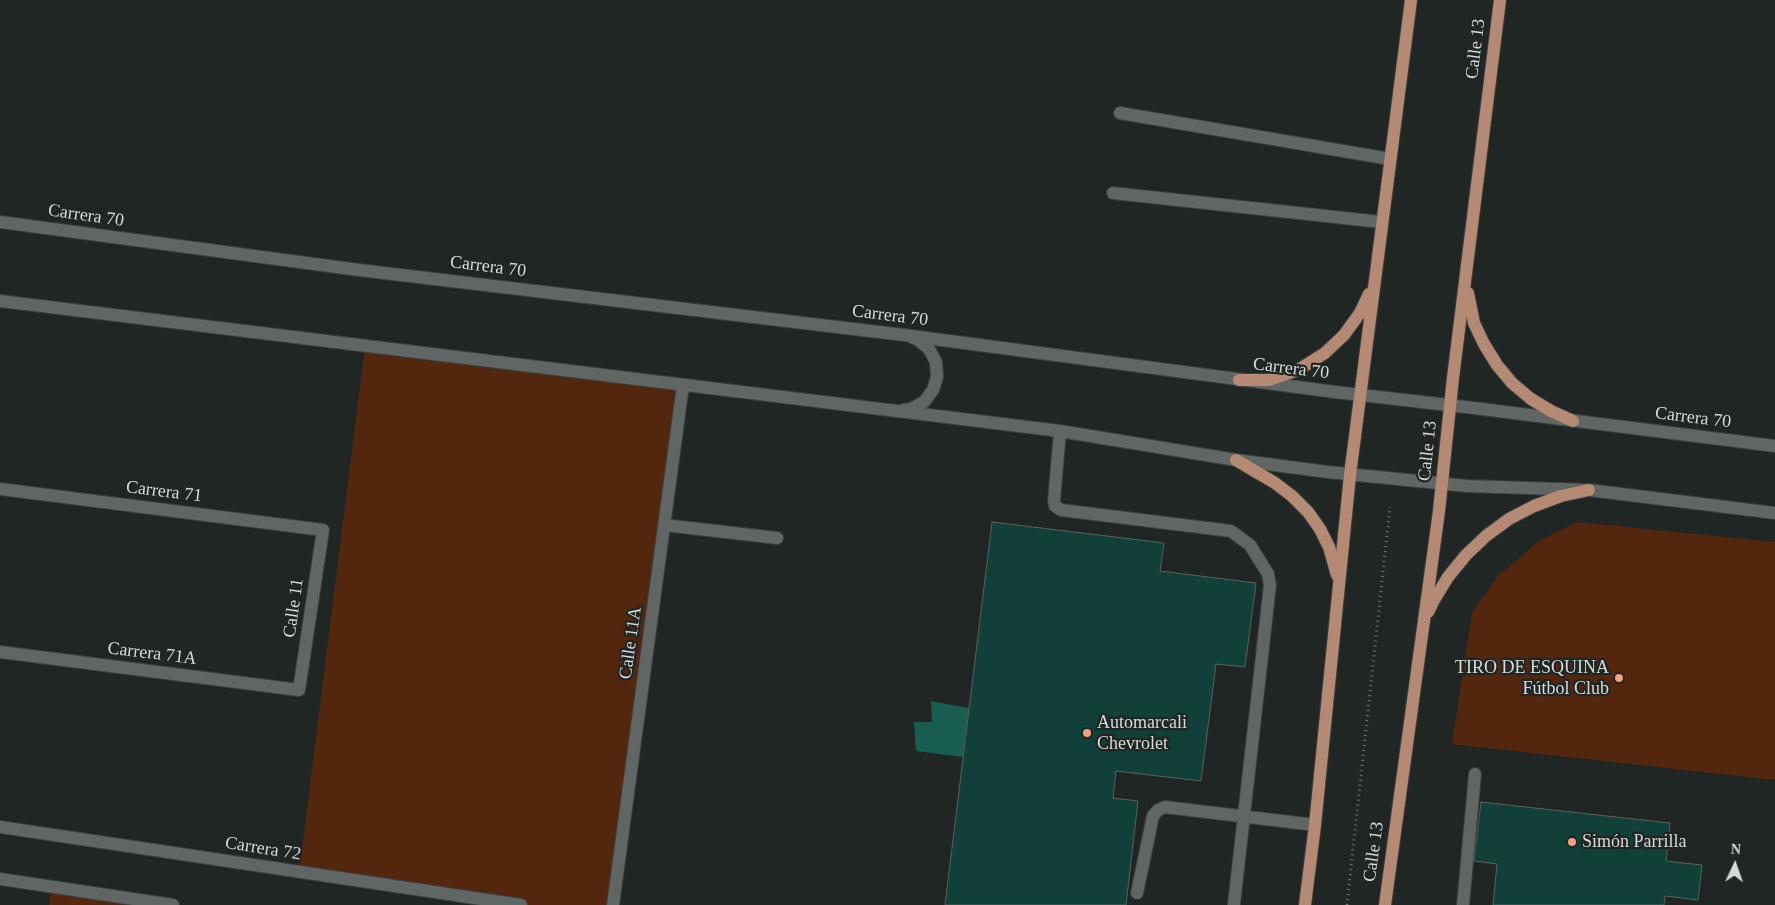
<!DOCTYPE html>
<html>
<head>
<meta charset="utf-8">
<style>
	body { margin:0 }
	#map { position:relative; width:1775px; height:905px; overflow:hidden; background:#202624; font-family:"Times New Roman",serif }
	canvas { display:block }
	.north { position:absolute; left:1710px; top:840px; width:50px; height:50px; -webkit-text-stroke:4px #202624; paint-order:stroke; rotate:3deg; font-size:14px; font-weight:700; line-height:20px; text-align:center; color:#d6dad9 }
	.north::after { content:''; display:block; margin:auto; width:18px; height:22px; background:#d6dad9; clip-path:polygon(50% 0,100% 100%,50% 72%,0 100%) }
</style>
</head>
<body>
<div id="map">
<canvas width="1775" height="905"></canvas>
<div class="north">N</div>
</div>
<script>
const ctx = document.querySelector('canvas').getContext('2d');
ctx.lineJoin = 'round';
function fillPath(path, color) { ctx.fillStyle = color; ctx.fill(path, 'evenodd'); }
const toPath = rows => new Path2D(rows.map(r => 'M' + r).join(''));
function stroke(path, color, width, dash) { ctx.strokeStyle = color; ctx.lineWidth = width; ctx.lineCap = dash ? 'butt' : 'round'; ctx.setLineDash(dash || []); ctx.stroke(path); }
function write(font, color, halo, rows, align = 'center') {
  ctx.font = font + ' "Times New Roman",serif'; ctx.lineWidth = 4.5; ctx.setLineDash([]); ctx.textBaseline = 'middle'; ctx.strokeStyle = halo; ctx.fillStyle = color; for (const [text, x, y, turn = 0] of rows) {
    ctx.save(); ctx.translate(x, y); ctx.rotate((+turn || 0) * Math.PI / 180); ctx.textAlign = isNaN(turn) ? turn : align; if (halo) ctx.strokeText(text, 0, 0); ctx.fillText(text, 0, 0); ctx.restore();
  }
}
fillPath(toPath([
	[365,346,683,385,613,905,521,905,299,873],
	[1577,522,1775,542,1775,780,1452,744,1472,612,1497,577,1539,541],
	[51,887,173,905,49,905]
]), '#53260e');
fillPath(toPath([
	[931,701,969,708,963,757,916,751,914,722,932,722]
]), '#185d50');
const building = toPath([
	[992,522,1164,543,1160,571,1256,583,1245,667,1216,664,1201,781,1116,771,1113,798,1138,801,1126,905,945,905,992,522],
	[1481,802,1670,823,1666,861,1702,865,1698,900,1665,896,1664,905,1493,905,1497,864,1474,861,1481,802]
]);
fillPath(building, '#104037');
stroke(building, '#5b615f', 1);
const minor = toPath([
	[1120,113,1390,159],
	[1113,193,1381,222],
	[0,222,359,270,904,335,1335,392,1474,408,1775,446],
	[0,301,1060,431,1236,460,1328,472,1467,486,1589,490,1775,513],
	[903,410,911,409,924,402,933,390,937,377,936,362,929,349,917,339,913,338],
	[1060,431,1054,501,1055,506,1061,510,1231,531,1250,545,1268,574,1270,585,1234,904],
	[0,489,323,530,299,690,0,652],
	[664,525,777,538],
	[0,827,521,905],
	[0,879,173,905],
	[1137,893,1153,816,1158,810,1165,807,1315,825],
	[613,905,683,385],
	[1463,905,1475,774]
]);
const major = toPath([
	[1468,293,1474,323,1484,344,1497,365,1512,383,1531,399,1551,411,1573,421],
	[1239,380,1269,380,1298,370,1325,353,1344,335,1360,313,1369,294],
	[1236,460,1275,483,1292,496,1308,512,1320,529,1329,547,1337,575],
	[1428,612,1434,600,1448,577,1466,555,1486,536,1509,519,1534,506,1561,496,1589,490],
	[1305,905,1315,825,1350,475,1411,0],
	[1385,905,1439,511,1453,378,1500,0]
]);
stroke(minor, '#3b403f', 14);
stroke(major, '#3b403f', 14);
stroke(toPath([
	[1347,905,1390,507]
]), '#727775', 3, [1, 4]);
stroke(minor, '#5f6664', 12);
stroke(major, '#b58a74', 12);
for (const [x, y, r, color] of [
	[1619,678,5,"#f1a17c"],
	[1087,733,5,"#f1a17c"],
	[1572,842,5,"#f1a17c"]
]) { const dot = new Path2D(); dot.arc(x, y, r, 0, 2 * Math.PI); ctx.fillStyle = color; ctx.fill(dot); stroke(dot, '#202624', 2); }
write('18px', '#d6dad9', '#202624', [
	["Calle 13",1476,49,-83],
	["Carrera 70",86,216,8],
	["Carrera 70",488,267,7],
	["Carrera 70",890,316,7],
	["Carrera 70",1291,369,7],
	["Carrera 70",1693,418,7],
	["Calle 13",1428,451,-84],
	["Carrera 71",164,492,7],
	["Calle 11",294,608,-82],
	["Calle 11A",631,643,-82],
	["Carrera 71A",152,654,7],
	["Carrera 72",263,849,9],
	["Calle 13",1374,852,-82]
]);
write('18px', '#d6dad9', '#202624', [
	["TIRO DE ESQUINA",1609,668,"right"],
	["Fútbol Club",1609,689,"right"],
	["Automarcali",1097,723],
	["Chevrolet",1097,744],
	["Simón Parrilla",1582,842]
], 'left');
</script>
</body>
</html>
